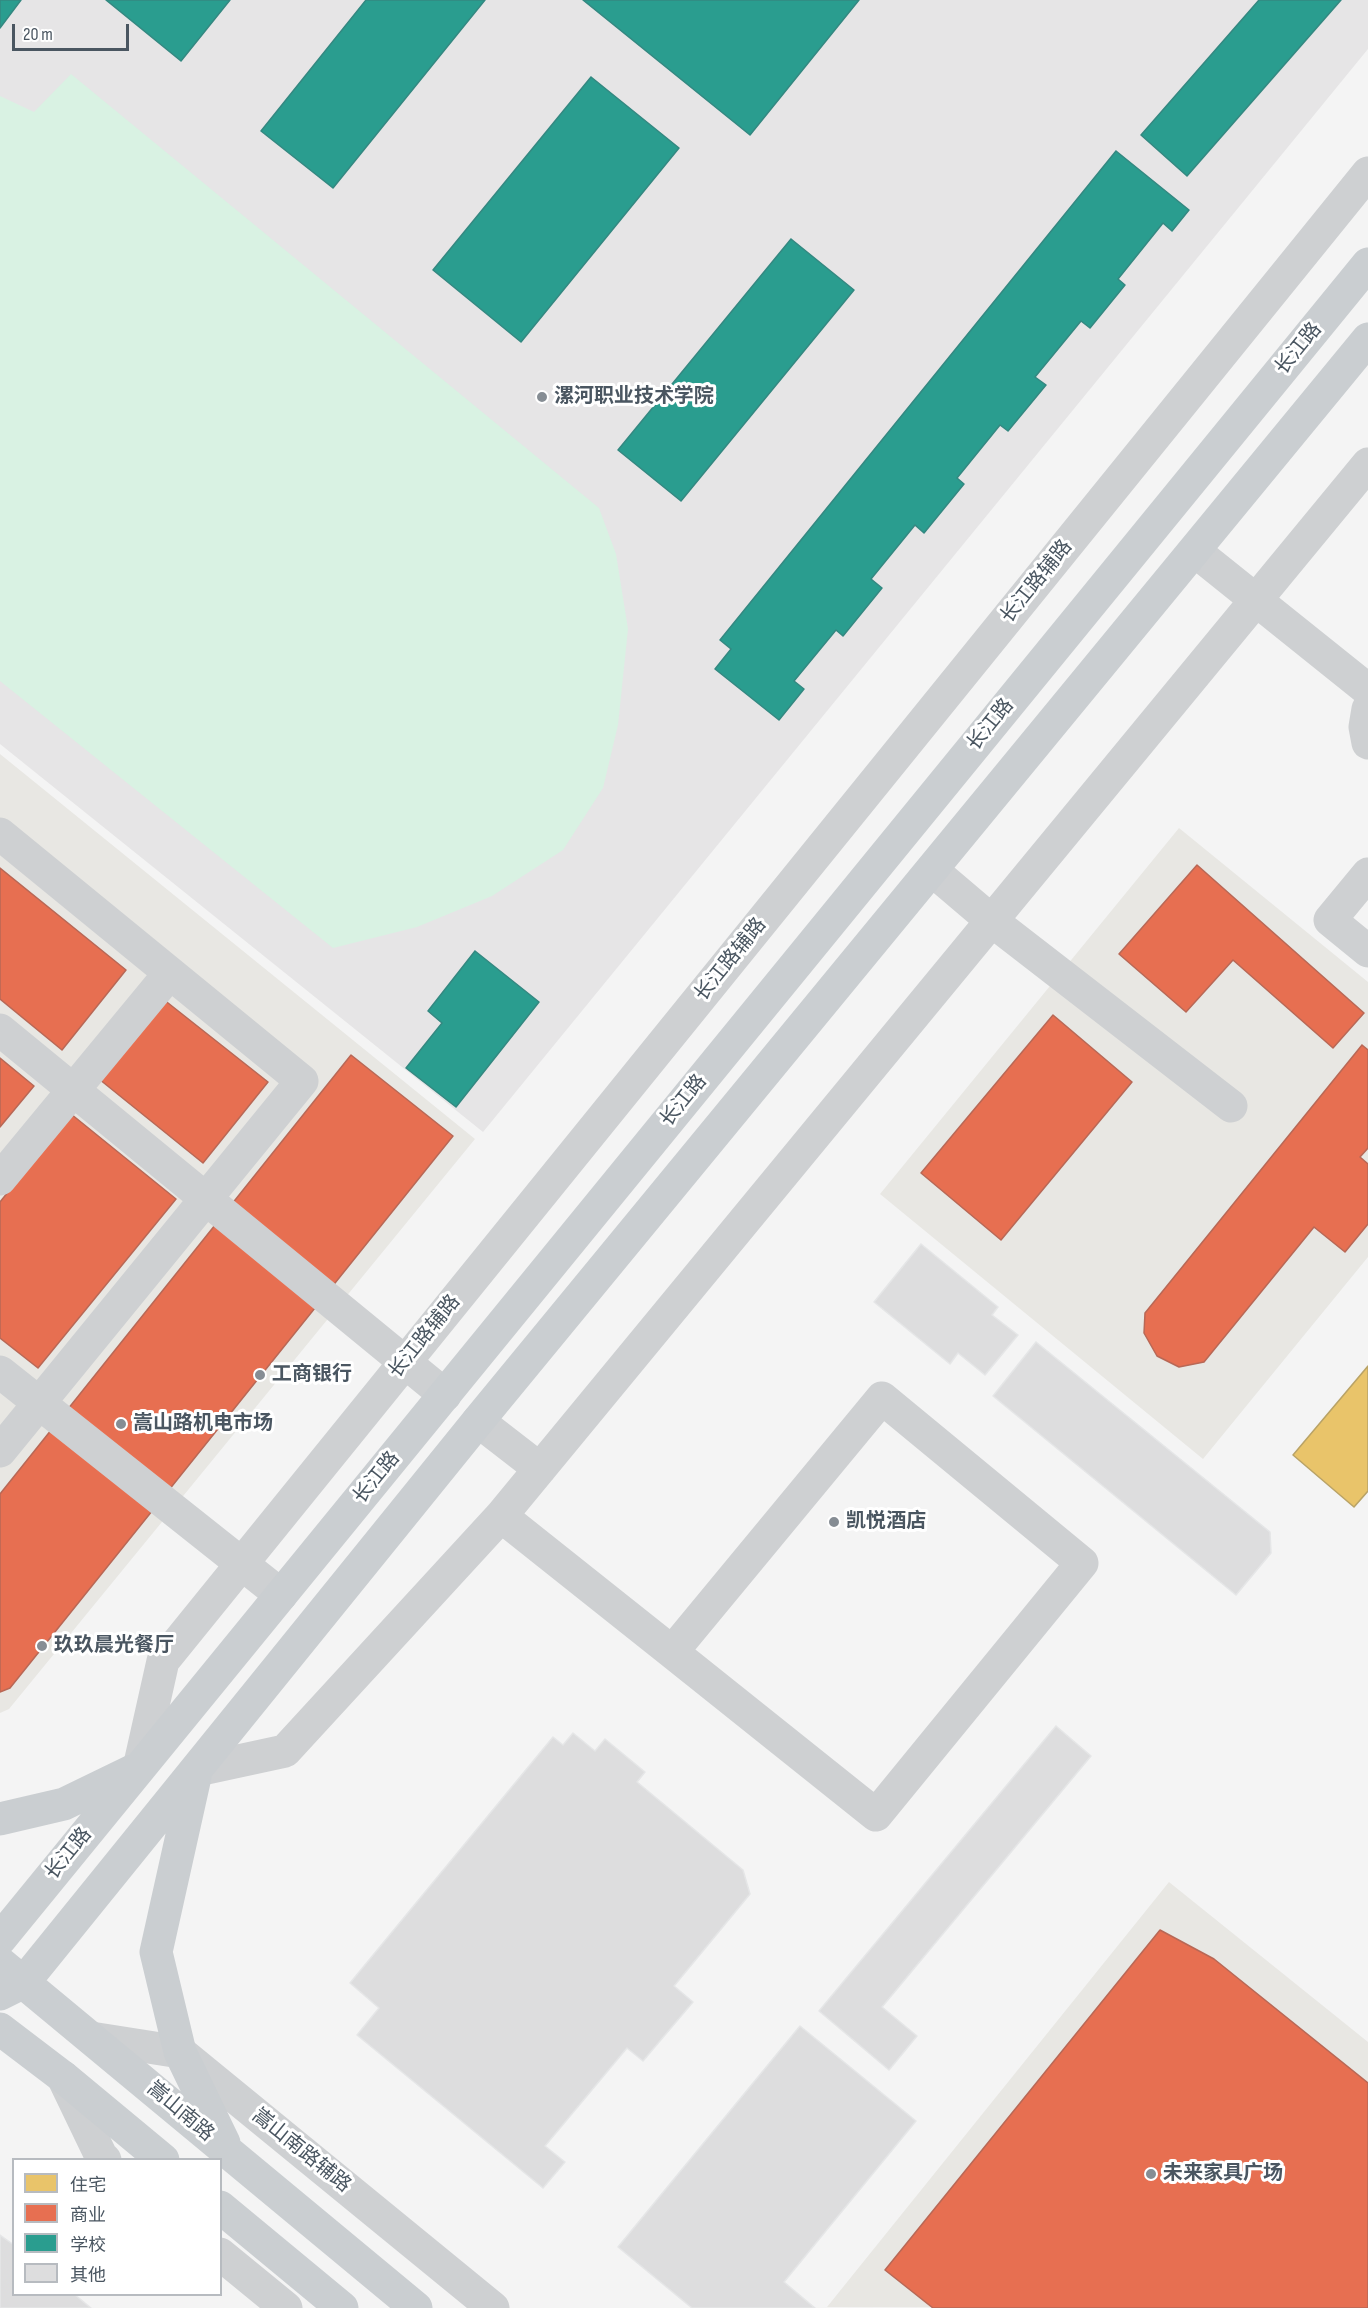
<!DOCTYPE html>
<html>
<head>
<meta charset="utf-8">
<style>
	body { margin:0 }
	#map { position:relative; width:1368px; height:2308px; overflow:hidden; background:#f4f4f4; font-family:"Sofia Sans Condensed","Noto Sans SC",sans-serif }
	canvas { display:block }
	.legend { position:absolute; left:12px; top:2158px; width:210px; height:138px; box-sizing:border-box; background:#fff; border:2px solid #b7bbc0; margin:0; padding:8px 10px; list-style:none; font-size:18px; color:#4a5661 }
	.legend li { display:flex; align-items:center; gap:12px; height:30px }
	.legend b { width:30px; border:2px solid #b7bbc0 }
	.scale { position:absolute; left:12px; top:24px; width:117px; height:27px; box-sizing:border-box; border:3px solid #4a5661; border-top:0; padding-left:8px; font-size:18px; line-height:21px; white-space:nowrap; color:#4a5661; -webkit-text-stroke:4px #fff; paint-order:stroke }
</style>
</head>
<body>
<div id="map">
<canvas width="1368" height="2308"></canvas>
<ul class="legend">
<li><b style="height:16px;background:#e9c46a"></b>住宅</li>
<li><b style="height:16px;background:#e76f51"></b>商业</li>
<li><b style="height:16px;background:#2a9d8f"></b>学校</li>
<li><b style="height:16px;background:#ddddde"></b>其他</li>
</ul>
<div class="scale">20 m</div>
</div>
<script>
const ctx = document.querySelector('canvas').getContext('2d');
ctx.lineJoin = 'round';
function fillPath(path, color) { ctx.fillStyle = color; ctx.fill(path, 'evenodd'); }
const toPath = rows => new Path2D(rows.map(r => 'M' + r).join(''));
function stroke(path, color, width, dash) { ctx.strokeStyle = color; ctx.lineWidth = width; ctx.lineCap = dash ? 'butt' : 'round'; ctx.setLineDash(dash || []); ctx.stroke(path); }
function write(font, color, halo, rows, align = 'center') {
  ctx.font = font + ' "Sofia Sans Condensed","Noto Sans SC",sans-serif'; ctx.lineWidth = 6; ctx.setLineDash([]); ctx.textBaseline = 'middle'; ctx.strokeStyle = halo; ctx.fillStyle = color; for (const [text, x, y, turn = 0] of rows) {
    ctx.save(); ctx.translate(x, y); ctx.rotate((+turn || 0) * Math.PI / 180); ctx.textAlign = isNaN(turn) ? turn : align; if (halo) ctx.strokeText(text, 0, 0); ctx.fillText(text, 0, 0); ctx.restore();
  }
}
fillPath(toPath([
	[0,754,475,1139,9,1709,0,1713],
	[1179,828,1368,982,1368,1257,1203,1459,880,1194],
	[1169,1882,1368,2042,1368,2308,827,2307]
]), '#e8e7e3');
fillPath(toPath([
	[0,0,1368,0,1368,49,483,1132,0,744]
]), '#e6e5e6');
fillPath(toPath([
	[71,74,599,508,616,554,628,629,618,725,603,788,563,850,492,896,417,927,333,948,0,681,0,96,34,112]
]), '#d9f2e3');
const homes = toPath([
	[1368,1366,1368,1491,1354,1507,1293,1455,1368,1366]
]);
fillPath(homes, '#e9c46a');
stroke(homes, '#b9a367', 1.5);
const shops = toPath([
	[1197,865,1364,1013,1333,1048,1233,960,1186,1012,1119,954,1197,865],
	[0,868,126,970,62,1050,0,999,0,868],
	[163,999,268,1082,203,1163,99,1079,163,999],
	[1053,1015,1132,1082,1001,1240,921,1173,1053,1015],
	[1362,1045,1368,1050,1368,1148,1360,1157,1368,1164,1368,1224,1345,1252,1314,1227,1204,1362,1179,1367,1157,1356,1144,1333,1145,1313,1362,1045],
	[351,1055,453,1136,10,1688,0,1692,0,1494,351,1055],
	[0,1058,34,1086,0,1127,0,1058],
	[71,1114,176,1199,38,1368,0,1338,0,1202,71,1114],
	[1160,1930,1214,1959,1368,2083,1368,2308,933,2308,885,2270,1160,1930]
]);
fillPath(shops, '#e76f51');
stroke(shops, '#b86856', 1.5);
const schools = toPath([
	[0,0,21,0,0,28,0,0],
	[106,0,230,0,181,61,106,0],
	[366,0,485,0,333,188,261,131,366,0],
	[583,0,859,0,750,135,583,0],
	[1259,0,1341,0,1187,176,1141,135,1259,0],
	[591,77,679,148,521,342,433,270,591,77],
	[1116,151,1189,210,1172,231,1163,223,1118,279,1125,285,1090,328,1081,321,1035,377,1046,385,1008,431,1000,425,957,478,964,484,924,533,915,525,871,579,882,588,843,636,836,630,794,681,804,689,779,720,715,669,731,649,720,640,1116,151],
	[791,239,854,290,681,501,618,450,791,239],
	[475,951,539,1002,456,1107,406,1068,442,1023,428,1011,475,951]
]);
fillPath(schools, '#2a9d8f');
stroke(schools, '#348881', 1.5);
const building = toPath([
	[921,1244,998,1307,992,1315,1018,1335,985,1375,958,1353,950,1364,874,1302,921,1244],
	[1036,1342,1270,1532,1271,1553,1236,1595,993,1396,1036,1342],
	[1056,1726,1091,1756,882,2007,917,2036,889,2070,819,2011,1056,1726],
	[573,1733,595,1751,605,1739,645,1772,637,1782,743,1870,750,1894,674,1986,693,2002,643,2061,627,2048,545,2146,565,2162,543,2188,357,2035,379,2008,350,1983,553,1737,563,1745,573,1733],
	[800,2026,916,2121,784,2282,815,2308,692,2308,618,2247,800,2026],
	[0,2235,14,2245,14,2294,74,2294,91,2308,0,2308,0,2235]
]);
fillPath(building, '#ddddde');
stroke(building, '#e5e6e7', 1.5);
stroke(toPath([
	[1196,552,1368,690],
	[1368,709,1365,727,1368,743],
	[0,834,302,1081,0,1451],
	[932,870,992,921,1231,1106],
	[1368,874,1330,920,1368,951],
	[0,1030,445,1395],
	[0,1179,170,973],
	[0,1372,281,1595],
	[478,1421,540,1469],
	[501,1516,672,1652,876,1815,1082,1563,882,1398,672,1652],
	[139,1768,163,1661,1368,173],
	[197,1770,285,1751,501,1516,1368,464],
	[91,2038,180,2052,493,2308],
	[63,2077,101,2156,105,2160],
	[220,2254,286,2308]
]), '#ced0d2', 33);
stroke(toPath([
	[195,1777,156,1952,180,2052,224,2143],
	[0,1819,64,1804,132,1771],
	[0,1939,1368,264],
	[0,1963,416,2308],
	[0,1994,24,1982,478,1421,1368,339],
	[0,2029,63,2077,163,2160],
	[220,2207,342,2308]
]), '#caced1', 33);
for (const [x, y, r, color] of [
	[542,397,6,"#868d94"],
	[260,1375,6,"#868d94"],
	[121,1424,6,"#868d94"],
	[834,1522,6,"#868d94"],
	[42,1646,6,"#868d94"],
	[1151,2174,6,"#868d94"]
]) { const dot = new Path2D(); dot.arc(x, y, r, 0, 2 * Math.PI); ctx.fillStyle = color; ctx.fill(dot); stroke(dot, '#fff', 2); }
write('20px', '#4a5661', '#fff', [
	["长江路",1299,349,-51],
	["长江路辅路",1037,582,-51],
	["长江路",991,725,-51],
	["长江路辅路",731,960,-51],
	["长江路",684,1101,-51],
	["长江路辅路",425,1337,-51],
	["长江路",377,1478,-51],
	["长江路",69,1854,-51],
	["嵩山南路",180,2112,40],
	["嵩山南路辅路",301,2151,39]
]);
write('bold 20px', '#4a5661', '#fff', [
	["漯河职业技术学院",554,397],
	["工商银行",272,1375],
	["嵩山路机电市场",133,1424],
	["凯悦酒店",846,1522],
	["玖玖晨光餐厅",54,1646],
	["未来家具广场",1163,2174]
], 'left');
</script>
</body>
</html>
